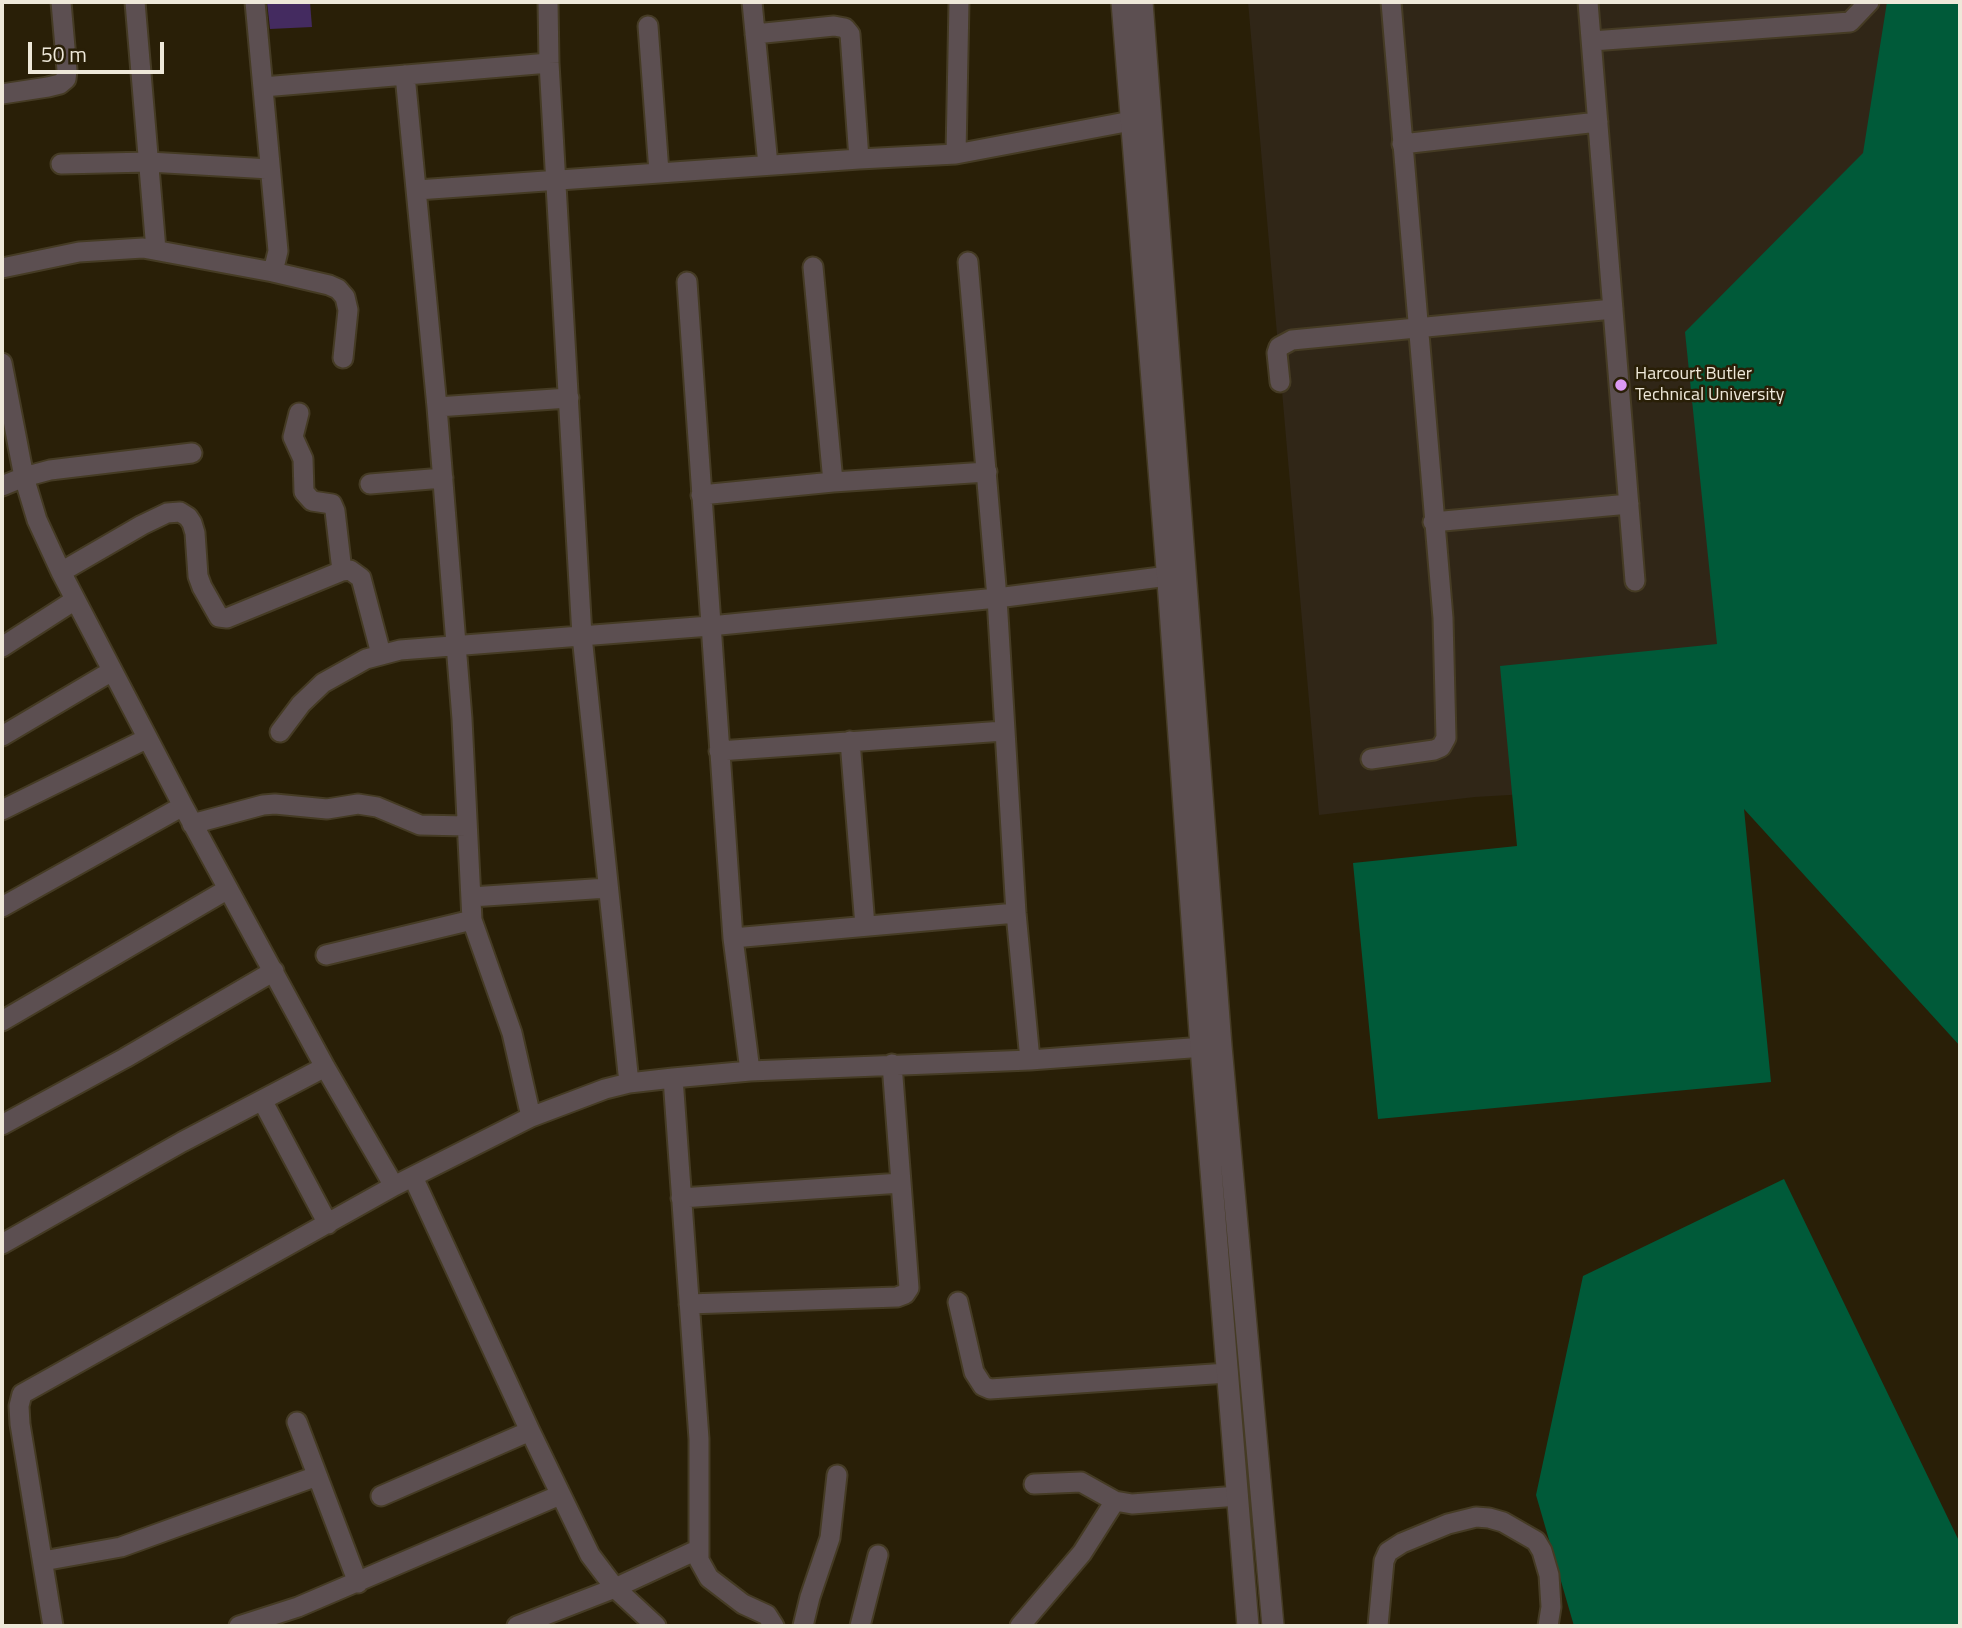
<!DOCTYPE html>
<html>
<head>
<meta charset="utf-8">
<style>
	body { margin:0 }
	#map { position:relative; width:1962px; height:1628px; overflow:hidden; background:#291f07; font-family:"Titillium Web",sans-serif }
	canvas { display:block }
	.frame { position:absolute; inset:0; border:4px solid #eee8d9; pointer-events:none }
	.scale { position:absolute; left:28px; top:42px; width:136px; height:32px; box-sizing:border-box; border:4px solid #eee8d9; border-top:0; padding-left:9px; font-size:21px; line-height:24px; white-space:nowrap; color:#eee8d9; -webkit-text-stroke:5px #291f07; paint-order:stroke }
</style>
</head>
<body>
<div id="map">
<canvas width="1962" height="1628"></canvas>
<div class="frame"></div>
<div class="scale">50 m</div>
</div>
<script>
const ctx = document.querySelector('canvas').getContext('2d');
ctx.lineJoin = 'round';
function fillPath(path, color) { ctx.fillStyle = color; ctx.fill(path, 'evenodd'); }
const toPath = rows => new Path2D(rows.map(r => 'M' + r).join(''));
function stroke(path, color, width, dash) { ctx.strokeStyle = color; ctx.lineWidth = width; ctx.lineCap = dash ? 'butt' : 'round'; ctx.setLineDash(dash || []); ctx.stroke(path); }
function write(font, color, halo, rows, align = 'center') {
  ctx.font = font + ' "Titillium Web",sans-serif'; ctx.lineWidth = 5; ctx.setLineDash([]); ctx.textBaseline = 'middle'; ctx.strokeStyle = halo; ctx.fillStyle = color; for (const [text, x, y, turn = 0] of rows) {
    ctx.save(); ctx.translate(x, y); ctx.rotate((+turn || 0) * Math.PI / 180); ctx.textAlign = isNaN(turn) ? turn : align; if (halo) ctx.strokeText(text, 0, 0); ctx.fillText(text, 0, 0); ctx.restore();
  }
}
fillPath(toPath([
	[1248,2,1960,2,1960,769,1475,797,1319,815]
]), '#302617');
fillPath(toPath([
	[1887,2,1960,2,1960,1046,1744,809,1771,1082,1378,1119,1353,863,1517,846,1500,666,1717,644,1685,332,1863,153],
	[1784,1179,1960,1543,1960,1626,1574,1626,1536,1495,1583,1276]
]), '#005a39');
fillPath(toPath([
	[267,2,310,2,312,27,270,29]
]), '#442b60');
const minor = toPath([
	[135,2,156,250],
	[548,2,549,63,582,636,629,1083],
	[752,2,768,165],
	[1588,2,1635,581],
	[648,26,659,172],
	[755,34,834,26,845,28,850,34,859,159],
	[1592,41,1850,22,1869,2],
	[405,75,437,407,462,719,472,920,512,1033,531,1117],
	[263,87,549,63],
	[2,94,48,87,60,84,66,79,67,70,61,2],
	[1402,144,1598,122],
	[956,154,959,2],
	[61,164,149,162,270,169],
	[417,190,859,159,956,154,1147,118],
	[968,262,997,598,1016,913,1030,1060],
	[813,267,833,482],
	[2,268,79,252,143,248,273,272,278,251,255,2],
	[273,272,329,285,338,289,345,297,348,310,343,358],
	[687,282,733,938,750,1071],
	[2,363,24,477,37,520,61,572,183,806,325,1067,394,1186],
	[1280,382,1277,353,1279,347,1292,340,1613,309],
	[437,407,569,398],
	[299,413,293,437,303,459,304,492,312,501,332,504,335,511,342,571],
	[370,484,443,478],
	[2,486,24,477,50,470,192,453],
	[701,495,833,482,987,472],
	[1433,522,1629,504],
	[61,572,142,525,167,513,180,512,188,517,192,523,195,533,198,576,202,587,219,617,227,618,342,571,350,570,361,578,381,654],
	[2,647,75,600],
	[280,732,301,704,323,683,366,659,400,650,710,626,997,598,1184,574],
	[2,736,112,671],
	[850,741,865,926],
	[719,751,1004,731],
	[1371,759,1434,750,1441,747,1446,738,1443,618,1391,2],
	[2,810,146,739],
	[192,824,263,805,275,804,327,809,358,804,377,807,420,825,466,826],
	[471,897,608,888],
	[2,907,183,806],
	[733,938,1016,913],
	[326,955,472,920],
	[2,1021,228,889],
	[673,1078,699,1439,699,1560,709,1578,743,1604,767,1615,774,1626],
	[262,1100,328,1224],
	[2,1125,125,1058,274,971],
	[413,1177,530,1431,590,1555,615,1588,656,1626],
	[681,1198,901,1183],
	[2,1244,182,1142,325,1067],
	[958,1302,974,1372,983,1386,990,1389,1228,1373],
	[689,1304,897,1297,905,1294,909,1288,892,1064],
	[297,1422,358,1583],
	[1034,1484,1081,1482,1115,1501,1132,1504,1238,1496],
	[381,1496,530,1431],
	[43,1561,121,1547,317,1476],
	[53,1626,20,1424,19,1406,22,1394,394,1186,531,1117,605,1089,629,1083,673,1078,750,1071,1030,1060,1217,1046],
	[239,1626,298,1607,560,1495],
	[517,1626,615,1588,697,1550],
	[803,1626,810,1597,830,1538,837,1475],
	[860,1626,878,1555],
	[1020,1626,1082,1553,1115,1501],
	[1378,1626,1384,1561,1388,1552,1402,1543,1448,1524,1476,1517,1489,1518,1503,1522,1536,1541,1542,1551,1549,1575,1551,1607,1548,1626]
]);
const tertiary = toPath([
	[1122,2,1169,595,1201,1047,1248,1626],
	[1142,2,1221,1046,1273,1626]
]);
stroke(minor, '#453b24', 23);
stroke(tertiary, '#453b24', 24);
stroke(minor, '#5c4f51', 19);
stroke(tertiary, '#5c4f51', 21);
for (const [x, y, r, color] of [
	[1621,385,7,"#dc99f4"]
]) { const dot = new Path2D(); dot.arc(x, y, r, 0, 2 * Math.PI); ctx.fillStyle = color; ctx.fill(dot); stroke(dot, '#291f07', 2.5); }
write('18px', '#eee8d9', '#291f07', [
	["Harcourt Butler",1635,375],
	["Technical University",1635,396]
], 'left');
</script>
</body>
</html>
